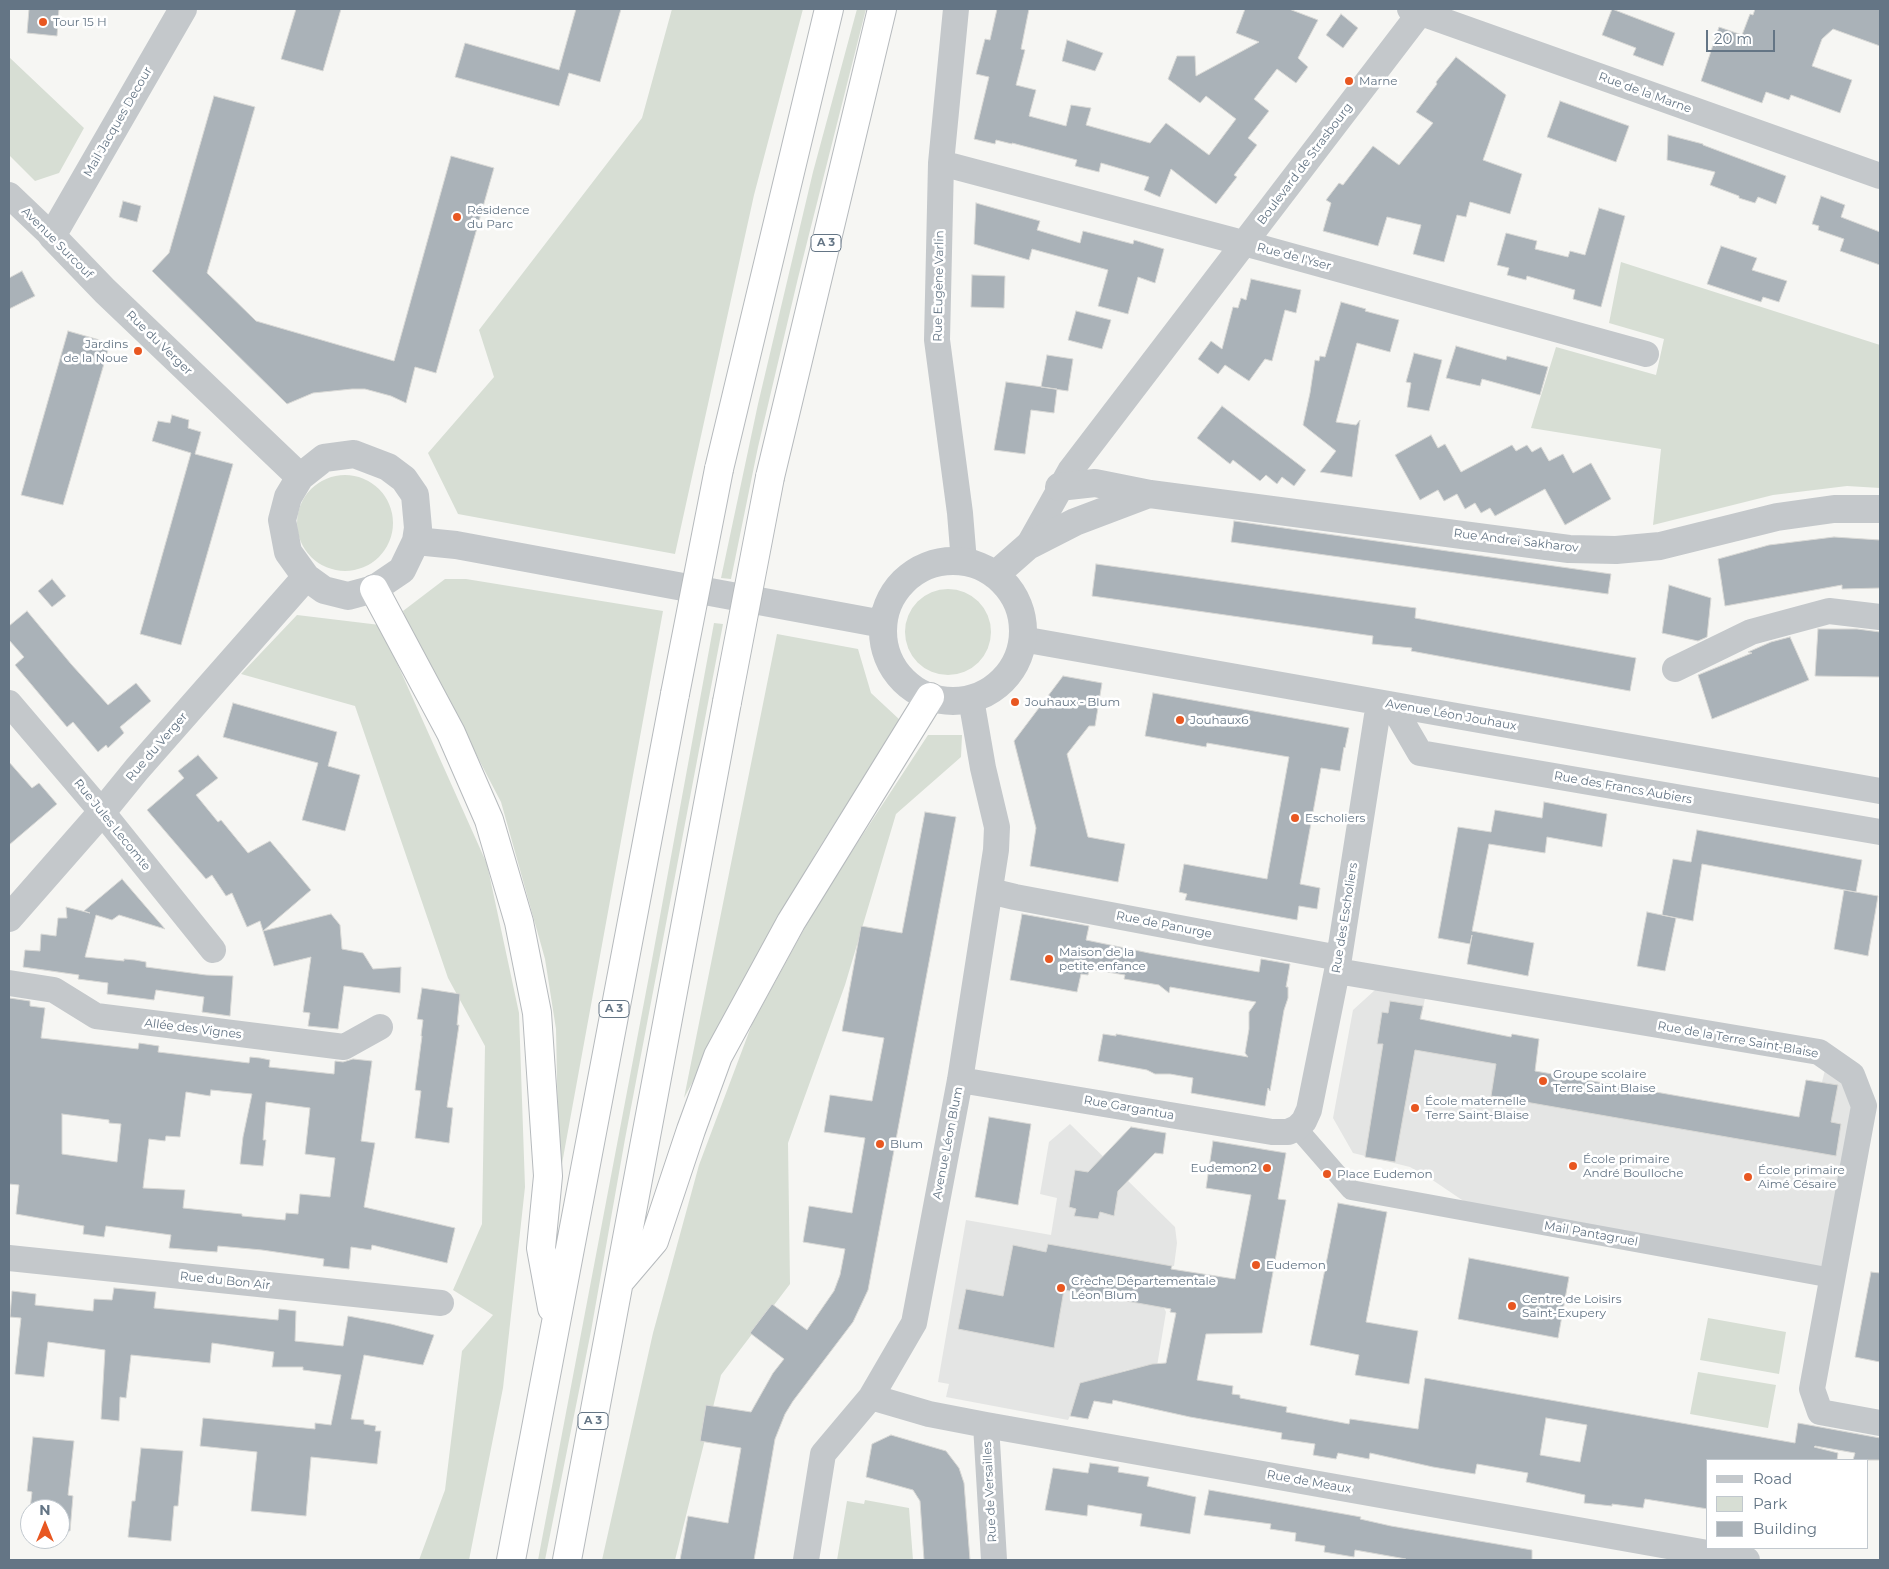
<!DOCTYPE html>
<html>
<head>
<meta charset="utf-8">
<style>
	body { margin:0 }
	#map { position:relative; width:1889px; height:1569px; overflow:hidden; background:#f6f6f3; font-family:Montserrat,sans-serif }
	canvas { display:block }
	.frame { position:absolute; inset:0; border:10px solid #647585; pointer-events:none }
	.legend { position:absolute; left:1706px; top:1459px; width:162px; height:90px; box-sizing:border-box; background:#fff; border:1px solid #c1c8ce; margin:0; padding:6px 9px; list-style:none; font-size:15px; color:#647585 }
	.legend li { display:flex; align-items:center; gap:10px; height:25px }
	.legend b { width:25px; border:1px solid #c1c8ce }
	.north { position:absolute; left:20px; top:1499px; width:50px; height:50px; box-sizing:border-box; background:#fff; border:1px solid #c1c8ce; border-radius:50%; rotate:0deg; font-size:14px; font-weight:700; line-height:20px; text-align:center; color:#647585 }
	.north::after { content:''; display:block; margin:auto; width:18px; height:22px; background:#e85721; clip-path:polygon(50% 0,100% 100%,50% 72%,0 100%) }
	.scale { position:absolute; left:1706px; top:30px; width:69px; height:22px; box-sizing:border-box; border:2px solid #647585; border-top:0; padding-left:6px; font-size:15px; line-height:18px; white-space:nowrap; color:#647585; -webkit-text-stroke:4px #fff; paint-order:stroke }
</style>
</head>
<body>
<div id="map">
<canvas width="1889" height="1569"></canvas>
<div class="frame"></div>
<ul class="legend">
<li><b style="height:6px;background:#c4c8cb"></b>Road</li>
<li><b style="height:14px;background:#d7ded4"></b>Park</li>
<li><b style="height:14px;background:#aab2b8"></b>Building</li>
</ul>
<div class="north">N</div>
<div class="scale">20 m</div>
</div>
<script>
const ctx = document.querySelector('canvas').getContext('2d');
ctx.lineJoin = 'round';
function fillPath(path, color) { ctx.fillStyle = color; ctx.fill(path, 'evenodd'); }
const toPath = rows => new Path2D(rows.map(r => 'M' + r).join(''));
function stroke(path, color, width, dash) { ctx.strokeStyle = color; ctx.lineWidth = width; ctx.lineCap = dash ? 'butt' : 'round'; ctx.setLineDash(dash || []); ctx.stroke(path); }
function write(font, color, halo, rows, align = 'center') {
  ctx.font = font + ' Montserrat,sans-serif'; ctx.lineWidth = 5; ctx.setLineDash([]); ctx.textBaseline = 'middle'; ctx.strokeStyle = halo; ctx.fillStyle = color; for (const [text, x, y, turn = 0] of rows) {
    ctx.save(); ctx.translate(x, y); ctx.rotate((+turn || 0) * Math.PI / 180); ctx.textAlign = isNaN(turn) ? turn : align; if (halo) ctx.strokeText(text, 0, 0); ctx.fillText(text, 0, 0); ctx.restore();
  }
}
fillPath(toPath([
	[1375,990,1425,998,1421,1019,1510,1037,1512,1034,1539,1039,1535,1071,1799,1117,1806,1080,1822,1082,1825,1070,1836,1072,1854,1096,1825,1269,1465,1202,1431,1179,1410,1167,1353,1153,1333,1118,1353,1010],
	[1070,1124,1175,1227,1177,1243,1174,1266,1172,1266,1164,1308,1166,1312,1157,1366,1126,1370,1117,1373,1070,1416,1068,1420,946,1397,949,1384,938,1382,966,1220,1051,1235,1057,1198,1040,1194,1049,1142]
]), '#e4e5e4');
fillPath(toPath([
	[672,9,803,9,754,195,675,554,458,514,428,453,494,377,479,330,642,118],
	[857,9,866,9,798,278,758,447,731,579,721,578,758,404,813,172],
	[9,57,84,128,59,173,35,181,9,155],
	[1621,262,1880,345,1880,488,1847,486,1773,495,1653,525,1661,449,1531,428,1556,347,1656,375,1664,339,1609,323],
	'297 523a48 48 0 1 1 96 0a48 48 0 1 1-96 0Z',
	[445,579,466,579,663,611,559,1180,556,1029,545,959,501,802,407,622,403,611],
	'905 632a43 43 0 1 1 86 0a43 43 0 1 1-86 0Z',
	[297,615,380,625,487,864,519,1013,525,1187,503,1388,469,1560,419,1560,445,1490,462,1351,493,1315,453,1290,482,1224,485,1046,448,978,355,706,241,674],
	[714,623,723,624,625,1139,591,1331,545,1560,538,1560,649,976],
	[777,634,858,649,871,693,900,720,816,853,684,1098],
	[928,735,962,735,961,757,896,814,845,985,788,1143,790,1284,721,1375,675,1560,602,1560,653,1333,699,1165,752,1024,820,900],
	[1708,1318,1786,1332,1779,1374,1700,1360],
	[1698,1372,1776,1385,1768,1428,1690,1414],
	[865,1500,909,1508,913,1560,837,1560,847,1501,864,1504]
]), '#d7ded4');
const building = toPath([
	[29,9,59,9,57,36,27,33,29,9],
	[296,9,341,9,323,71,281,59,296,9],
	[576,9,621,9,600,82,569,73,559,106,455,77,465,43,559,70,576,9],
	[997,9,1029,9,1021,49,1025,50,1016,85,1036,90,1029,116,1066,126,1071,105,1091,108,1086,125,1150,143,1166,123,1209,155,1236,119,1206,96,1200,103,1168,79,1177,56,1195,56,1196,76,1259,42,1236,33,1245,9,1289,9,1318,20,1298,58,1308,67,1296,83,1277,69,1254,99,1269,111,1248,138,1257,145,1234,175,1237,177,1216,204,1171,169,1160,197,1144,190,1149,177,1101,163,1099,172,1075,166,1077,160,1012,143,1012,144,996,140,995,144,974,139,989,77,976,74,985,39,990,40,997,9],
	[1612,9,1675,33,1663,66,1633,55,1636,48,1602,35,1612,9],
	[1755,9,1880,9,1880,46,1833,29,1822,39,1812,66,1852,80,1840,113,1791,95,1789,100,1766,92,1762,103,1701,81,1719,27,1742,35,1750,14,1753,15,1755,9],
	[1341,14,1358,28,1343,48,1326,35,1341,14],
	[1067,40,1103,53,1095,71,1062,61,1067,40],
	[1456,57,1506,95,1483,160,1522,174,1510,214,1470,202,1466,217,1457,215,1444,262,1413,254,1421,225,1387,217,1378,246,1323,231,1331,203,1326,200,1339,183,1343,185,1373,146,1399,165,1433,123,1416,112,1437,84,1436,82,1456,57],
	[214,96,255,107,207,273,256,321,394,361,451,156,494,168,436,373,415,367,406,403,391,396,365,389,352,389,313,393,287,404,152,271,169,253,214,96],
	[1560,101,1629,126,1616,162,1547,137,1560,101],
	[1668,135,1703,144,1703,145,1786,176,1776,204,1758,197,1755,203,1739,198,1739,196,1710,185,1715,172,1667,160,1668,135],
	[1821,196,1845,205,1841,217,1880,232,1880,265,1840,251,1844,239,1818,230,1819,226,1812,224,1821,196],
	[123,201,141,206,137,222,119,217,123,201],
	[976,203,1040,221,1037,230,1080,243,1083,231,1133,244,1134,240,1164,249,1155,283,1138,277,1128,314,1098,306,1108,270,1032,249,1029,260,974,244,976,203],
	[1599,208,1625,216,1601,307,1573,299,1575,290,1527,276,1526,280,1507,275,1509,268,1497,265,1506,233,1537,241,1535,249,1568,257,1570,251,1585,255,1599,208],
	[1721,246,1757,258,1752,270,1787,281,1779,302,1763,297,1761,302,1707,284,1721,246],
	[22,271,35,296,9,309,9,278,22,271],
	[972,275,1005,276,1004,308,971,307,972,275],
	[1251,279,1301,290,1296,313,1285,310,1272,361,1265,359,1249,381,1225,365,1218,374,1198,359,1211,341,1222,349,1233,307,1238,308,1241,298,1246,300,1251,279],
	[1341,302,1366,309,1365,311,1399,320,1390,352,1357,343,1336,422,1356,425,1360,420,1352,477,1320,472,1336,451,1303,425,1310,393,1315,360,1319,361,1320,356,1325,357,1341,302],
	[1076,311,1111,320,1102,349,1068,340,1076,311],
	[68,331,110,343,63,505,21,495,68,331],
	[1456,346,1506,360,1507,356,1548,367,1540,395,1482,379,1480,386,1446,378,1456,346],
	[1414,353,1442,360,1429,411,1407,407,1411,383,1406,382,1414,353],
	[1047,355,1073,359,1068,391,1041,387,1047,355],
	[1006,382,1057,389,1054,413,1031,410,1025,454,994,450,1006,382],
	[1222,406,1306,470,1294,486,1282,477,1277,484,1266,475,1260,481,1233,460,1230,464,1197,438,1222,406],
	[172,415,189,420,188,428,201,432,195,454,233,464,181,645,140,634,191,453,152,441,158,421,170,423,172,415],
	[1431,435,1438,448,1445,444,1461,472,1512,445,1516,451,1527,445,1532,452,1541,447,1549,461,1563,454,1573,473,1591,463,1611,499,1565,525,1545,489,1495,516,1490,508,1481,513,1475,503,1465,509,1457,494,1444,501,1438,490,1420,500,1395,455,1431,435],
	[1234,521,1611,574,1608,594,1231,542,1234,521],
	[1834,537,1880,540,1880,588,1842,589,1842,585,1725,606,1718,559,1769,545,1834,537],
	[1096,564,1416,608,1415,618,1636,658,1630,691,1411,651,1412,648,1372,644,1373,636,1092,596,1096,564],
	[52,579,66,596,52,607,38,591,52,579],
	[1669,585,1711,598,1707,637,1698,641,1662,633,1669,585],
	[27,611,71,664,108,705,136,683,151,701,120,727,124,733,108,748,106,745,98,752,73,722,67,727,15,665,24,657,9,640,9,626,27,611],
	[1818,629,1857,629,1880,632,1880,677,1815,676,1818,629],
	[1790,637,1809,680,1712,719,1698,675,1752,653,1748,652,1771,642,1790,637],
	[1063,676,1102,683,1095,726,1089,726,1067,754,1088,837,1125,844,1118,882,1030,866,1036,828,1014,741,1063,676],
	[1153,693,1349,728,1345,748,1344,747,1340,771,1321,768,1300,884,1320,888,1317,909,1299,906,1297,920,1185,900,1187,894,1179,892,1184,864,1267,879,1289,757,1207,743,1206,747,1145,736,1153,693],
	[233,703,337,732,328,766,360,775,345,831,302,820,318,763,223,737,233,703],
	[198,755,218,778,196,795,218,822,221,820,248,853,270,841,311,890,263,931,260,921,247,927,232,893,226,896,212,875,206,879,147,810,184,778,178,771,198,755],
	[9,762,32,788,39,783,57,804,9,845,9,762],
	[1544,802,1607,814,1602,847,1547,837,1545,853,1489,844,1472,931,1534,943,1528,976,1467,964,1472,935,1470,944,1438,938,1458,827,1491,832,1495,810,1542,818,1544,802],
	[925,812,956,817,868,1290,853,1322,793,1401,785,1414,775,1439,754,1560,680,1560,688,1516,728,1523,741,1448,700,1441,706,1405,751,1412,773,1373,784,1359,750,1333,772,1304,807,1330,834,1291,840,1275,845,1249,803,1242,809,1206,852,1213,865,1138,824,1132,830,1095,872,1101,884,1038,842,1031,861,926,902,933,925,812],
	[1697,830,1862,860,1856,892,1702,864,1693,921,1662,915,1673,859,1691,862,1697,830],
	[122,879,165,929,119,915,112,920,96,915,85,957,124,961,124,959,135,960,146,962,146,967,206,975,233,976,230,1016,202,1012,204,997,156,990,154,1000,107,994,108,983,78,979,79,975,23,967,25,950,40,951,41,934,56,936,58,918,67,918,66,907,90,913,84,911,122,879],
	[1844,890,1878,896,1868,956,1834,949,1844,890],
	[1647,912,1676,918,1665,971,1637,966,1647,912],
	[331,914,340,925,342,949,363,953,373,969,401,967,400,993,344,986,338,1029,308,1026,310,1013,303,1012,311,957,274,966,263,931,331,914],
	[1022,914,1089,926,1086,940,1149,953,1259,972,1261,959,1290,964,1286,987,1288,987,1288,998,1284,1010,1270,1091,1268,1088,1265,1106,1191,1093,1193,1078,1170,1074,1155,1074,1147,1070,1098,1061,1103,1034,1116,1036,1116,1034,1248,1057,1245,1053,1249,1029,1249,1012,1256,1002,1170,987,1169,993,1159,985,1124,979,1125,975,1089,969,1088,975,1081,974,1077,992,1010,980,1022,914],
	[422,988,460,994,457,1025,459,1025,447,1107,453,1108,449,1143,415,1138,421,1091,415,1090,422,1036,421,1036,423,1020,417,1019,422,988],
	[9,998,30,1001,30,1006,45,1008,41,1038,138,1049,139,1043,159,1046,158,1052,249,1063,250,1057,260,1058,270,1060,269,1067,334,1074,335,1061,343,1062,353,1059,372,1061,361,1141,375,1143,364,1207,455,1228,447,1263,372,1245,371,1250,351,1247,349,1269,323,1266,324,1259,262,1250,218,1246,217,1252,169,1248,171,1235,106,1226,104,1237,83,1234,84,1226,16,1214,19,1185,9,1184,9,998],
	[211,1090,252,1094,243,1137,240,1164,263,1166,266,1140,263,1140,266,1102,310,1108,305,1154,335,1158,330,1197,300,1194,298,1214,286,1213,285,1220,242,1216,242,1214,183,1208,185,1190,143,1188,149,1139,165,1141,166,1136,180,1137,186,1092,210,1096,211,1090],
	[62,1114,109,1120,109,1123,121,1124,117,1162,62,1154,62,1114],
	[1390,1001,1423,1006,1420,1019,1511,1037,1512,1034,1539,1039,1535,1071,1799,1117,1806,1080,1838,1085,1831,1122,1841,1124,1836,1156,1491,1096,1496,1064,1415,1050,1395,1162,1365,1157,1383,1044,1377,1044,1382,1012,1388,1013,1390,1001],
	[989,1117,1031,1124,1018,1205,975,1197,989,1117],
	[1131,1127,1166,1133,1163,1154,1155,1153,1118,1191,1114,1216,1100,1212,1098,1219,1074,1216,1076,1209,1069,1207,1075,1170,1088,1172,1131,1127],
	[1213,1141,1286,1153,1278,1199,1286,1200,1262,1333,1206,1334,1197,1380,1233,1386,1232,1394,1240,1395,1240,1398,1287,1407,1286,1412,1349,1424,1350,1419,1418,1429,1425,1378,1795,1443,1798,1423,1880,1438,1880,1460,1853,1460,1855,1453,1815,1446,1814,1447,1838,1453,1837,1460,1708,1460,1708,1509,1645,1499,1643,1508,1612,1504,1612,1506,1584,1503,1585,1495,1526,1482,1528,1473,1477,1464,1475,1474,1433,1467,1370,1453,1369,1459,1338,1453,1336,1459,1313,1455,1315,1444,1281,1439,1282,1433,1190,1417,1113,1400,1112,1404,1094,1401,1088,1419,1070,1416,1080,1383,1152,1364,1166,1363,1176,1313,1170,1312,1171,1309,1064,1290,1054,1348,958,1329,966,1289,1003,1296,1013,1245,1046,1252,1048,1244,1172,1266,1171,1269,1235,1279,1251,1195,1206,1188,1213,1141],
	[1546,1418,1587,1425,1580,1462,1540,1455,1546,1418],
	[1338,1203,1387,1212,1366,1322,1418,1331,1409,1384,1355,1375,1359,1355,1310,1345,1338,1203],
	[1469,1258,1569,1277,1558,1338,1458,1319,1469,1258],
	[1871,1272,1880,1273,1880,1362,1855,1357,1871,1272],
	[114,1288,156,1292,154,1308,278,1320,279,1309,296,1311,295,1341,343,1346,348,1316,391,1324,434,1335,423,1365,364,1355,351,1419,364,1420,364,1424,376,1426,375,1431,381,1431,377,1464,311,1457,306,1516,251,1511,257,1452,200,1446,203,1418,315,1429,315,1423,331,1425,341,1375,303,1370,303,1367,272,1367,274,1352,212,1343,210,1363,131,1355,126,1398,120,1397,119,1421,101,1419,105,1350,48,1342,44,1377,15,1374,21,1318,10,1317,12,1291,36,1294,35,1305,93,1311,94,1299,112,1300,114,1288],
	[891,1435,946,1451,959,1468,964,1483,970,1560,924,1560,920,1501,913,1490,866,1477,872,1444,891,1435],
	[33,1437,74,1441,68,1495,73,1496,70,1531,60,1530,60,1509,30,1509,32,1492,27,1491,33,1437],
	[141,1448,183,1451,178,1506,174,1506,171,1541,128,1537,132,1501,135,1501,141,1448],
	[1090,1463,1119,1467,1118,1472,1149,1477,1147,1486,1196,1497,1190,1534,1140,1526,1142,1514,1088,1505,1087,1516,1045,1510,1053,1468,1088,1473,1090,1463],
	[1209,1490,1361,1517,1360,1519,1391,1526,1532,1550,1532,1560,1406,1560,1406,1559,1355,1550,1354,1557,1324,1552,1325,1546,1295,1541,1296,1533,1270,1529,1271,1524,1204,1515,1209,1490]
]);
fillPath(building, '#aab2b8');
stroke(building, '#d8d8d5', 1);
const motorway = toPath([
	[719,469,829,9],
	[770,477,882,9],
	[374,589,451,733,489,820,519,922,537,1013,548,1176,541,1248,552,1308],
	[620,1281,654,1241,691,1130,718,1056,791,922,930,697],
	[511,1560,675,694],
	[567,1560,727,702]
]);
stroke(motorway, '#b6babd', 30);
stroke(toPath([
	[1297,1128,1351,1190,1832,1278]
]), '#c4c8cb', 20);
stroke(toPath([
	[956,9,941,163,937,340,960,513,964,562],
	[1410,9,1880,176],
	[941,163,1262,248,1646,354],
	[9,195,52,236],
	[1028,546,1070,471,1423,9],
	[1022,639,1880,791],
	[1675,669,1751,632,1829,611,1880,617],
	[9,703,102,812,213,950],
	[1392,705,1420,753,1880,832],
	[990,891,1015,897,1339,958],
	[1337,971,1819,1052,1852,1075,1864,1106,1812,1389,1820,1412,1880,1423],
	[9,983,54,990,96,1016,344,1047,380,1027],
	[960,1080,1272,1132,1288,1132,1297,1128,1304,1121,1309,1110,1337,971,1379,703],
	[9,1258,441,1303],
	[871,1397,929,1414,986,1425,1747,1560],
	[986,1425,994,1560],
	[806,1560,823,1454,871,1397,914,1323,960,1080,996,850,997,827,983,768,971,699]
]), '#c4c8cb', 26);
stroke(toPath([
	[183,9,52,236,105,291,300,477],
	[354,454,388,467,404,479,415,495,418,528,416,541,402,570,374,589,348,596,324,590,306,577,288,552,282,520,288,497,300,477,324,458,354,454],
	[1059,487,1095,483,1150,494,1569,549,1616,550,1660,546,1777,517,1834,509,1880,509],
	[416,541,456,545,883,624],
	'883 631a70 70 0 1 1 140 0a70 70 0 1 1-140 0Z',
	[995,575,1028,546,1075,522,1149,494],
	[9,918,102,812,137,769,306,577]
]), '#c4c8cb', 28);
stroke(motorway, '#fff', 28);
const motorwayBridge = toPath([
	[675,694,719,469],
	[727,702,770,477]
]);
stroke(motorwayBridge, '#b6babd', 30, []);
stroke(motorwayBridge, '#fff', 28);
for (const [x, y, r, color] of [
	[43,22,5,"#e85721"],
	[1349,81,5,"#e85721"],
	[457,217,5,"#e85721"],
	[138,351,5,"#e85721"],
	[1015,702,5,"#e85721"],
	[1180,720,5,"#e85721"],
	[1295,818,5,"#e85721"],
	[1049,959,5,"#e85721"],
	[1543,1081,5,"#e85721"],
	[1415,1108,5,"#e85721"],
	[880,1144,5,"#e85721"],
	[1573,1166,5,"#e85721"],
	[1267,1168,5,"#e85721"],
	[1327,1174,5,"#e85721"],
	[1748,1177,5,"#e85721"],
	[1256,1265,5,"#e85721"],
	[1061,1288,5,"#e85721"],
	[1512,1306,5,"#e85721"]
]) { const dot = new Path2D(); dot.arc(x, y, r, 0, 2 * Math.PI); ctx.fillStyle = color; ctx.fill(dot); stroke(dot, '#fff', 2); }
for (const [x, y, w] of [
	[826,243,30],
	[614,1009,30],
	[593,1421,30]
]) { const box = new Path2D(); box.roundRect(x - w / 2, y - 8.5, w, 17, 4); ctx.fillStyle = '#fff'; ctx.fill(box); stroke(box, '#647585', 1); }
write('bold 11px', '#647585', null, [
	["A 3",826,243],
	["A 3",614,1009],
	["A 3",593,1421]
]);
write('12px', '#647585', '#fff', [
	["Tour 15 H",53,22],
	["Marne",1359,81],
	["Résidence",467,210],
	["du Parc",467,224],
	["Jardins",128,344,"right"],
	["de la Noue",128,358,"right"],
	["Jouhaux - Blum",1025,702],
	["Jouhaux6",1190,720],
	["Escholiers",1305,818],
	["Maison de la",1059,952],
	["petite enfance",1059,966],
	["Groupe scolaire",1553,1074],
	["Terre Saint Blaise",1553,1088],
	["École maternelle",1425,1101],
	["Terre Saint-Blaise",1425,1115],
	["Blum",890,1144],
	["École primaire",1583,1159],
	["André Boulloche",1583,1173],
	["Eudemon2",1257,1168,"right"],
	["École primaire",1758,1170],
	["Aimé Césaire",1758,1184],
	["Place Eudemon",1337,1174],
	["Eudemon",1266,1265],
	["Crèche Départementale",1071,1281],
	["Léon Blum",1071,1295],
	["Centre de Loisirs",1522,1299],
	["Saint-Exupery",1522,1313]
], 'left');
write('12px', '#647585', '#fff', [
	["Rue de la Marne",1645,93,20],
	["Mail Jacques Decour",118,122,-60],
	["Boulevard de Strasbourg",1305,164,-53],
	["Avenue Surcouf",57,243,45],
	["Rue de l'Yser",1294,257,15],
	["Rue Eugène Varlin",939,286,-89],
	["Rue du Verger",159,343,44],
	["Rue Andreï Sakharov",1516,541,7],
	["Avenue Léon Jouhaux",1451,715,10],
	["Rue du Verger",157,747,-49],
	["Rue des Francs Aubiers",1623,788,10],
	["Rue Jules Lecomte",112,825,51],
	["Rue des Escholiers",1345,918,-81],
	["Rue de Panurge",1164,925,11],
	["Allée des Vignes",193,1029,7],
	["Rue de la Terre Saint-Blaise",1738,1040,10],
	["Rue Gargantua",1129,1108,10],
	["Avenue Léon Blum",948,1143,-79],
	["Mail Pantagruel",1591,1234,10],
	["Rue du Bon Air",225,1281,6],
	["Rue de Meaux",1309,1482,10],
	["Rue de Versailles",990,1492,-93]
]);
</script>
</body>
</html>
